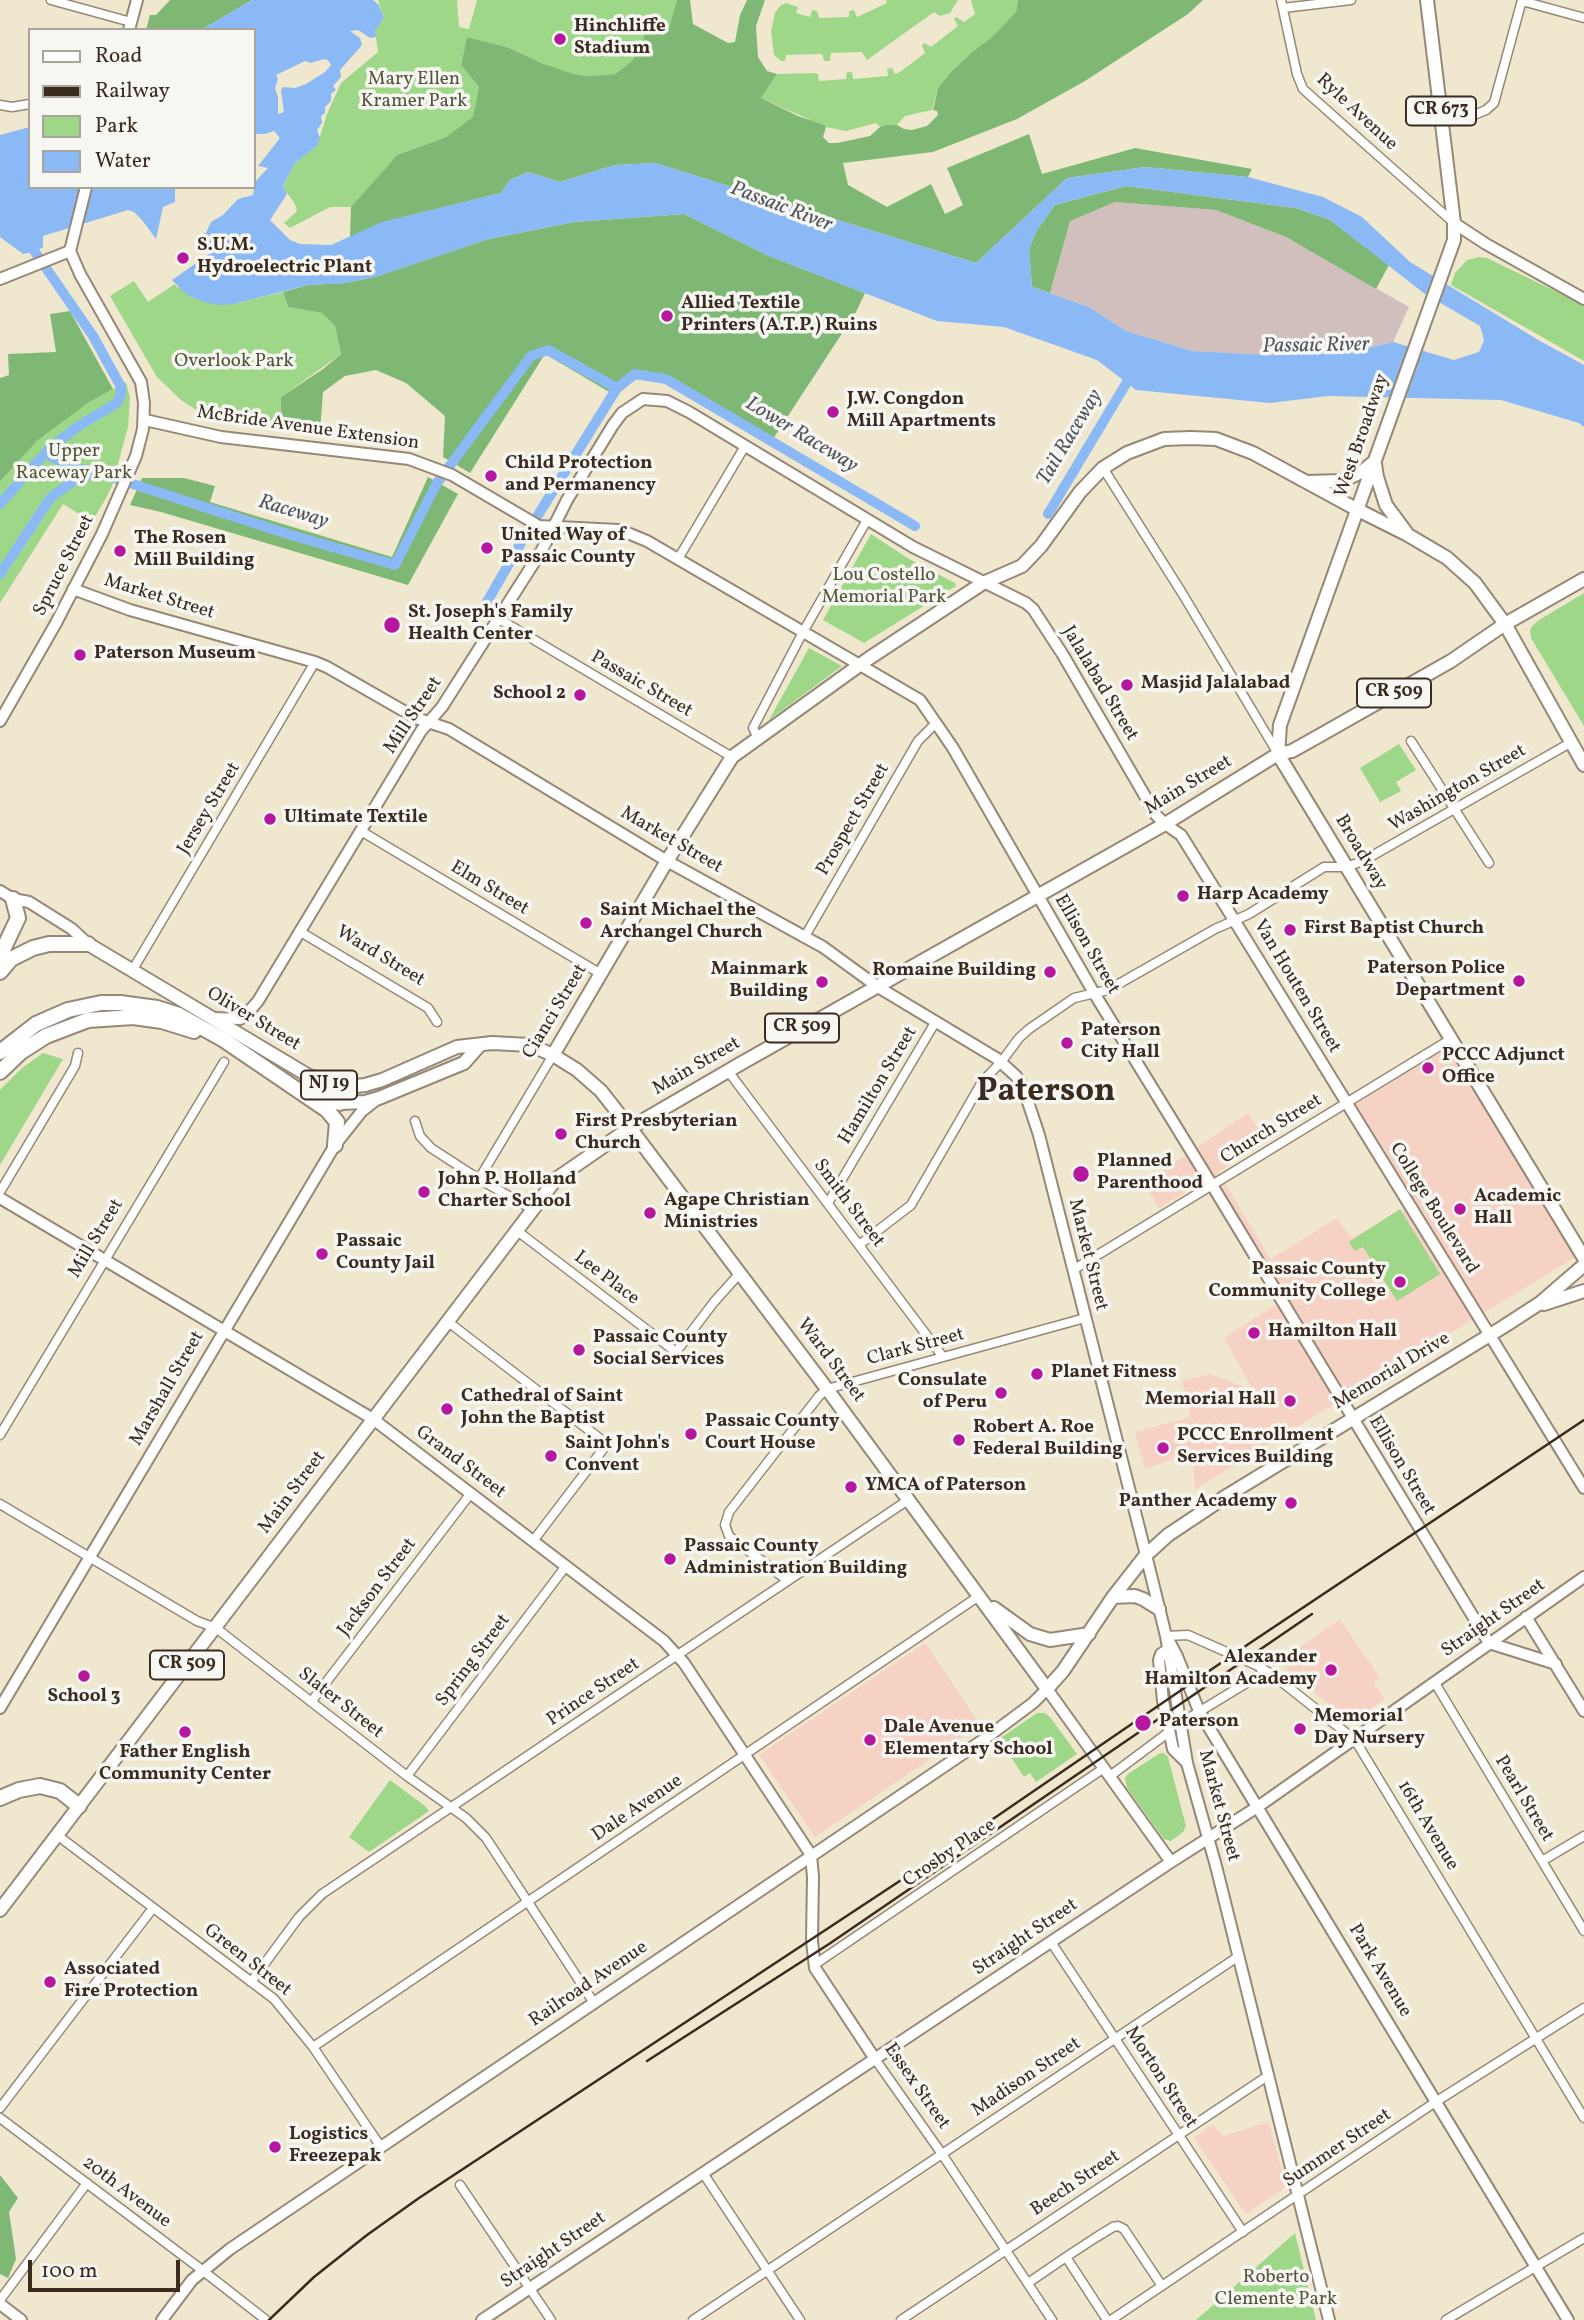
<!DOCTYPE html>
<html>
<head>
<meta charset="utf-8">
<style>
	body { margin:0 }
	#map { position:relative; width:1584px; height:2320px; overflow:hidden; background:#f0e7cf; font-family:Vollkorn,serif }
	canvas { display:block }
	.legend { position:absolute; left:28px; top:28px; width:228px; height:161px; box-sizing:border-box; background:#f6f6f2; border:2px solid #aba49d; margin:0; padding:9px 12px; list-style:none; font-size:21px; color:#3b2a1e }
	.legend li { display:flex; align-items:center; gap:14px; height:35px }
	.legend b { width:35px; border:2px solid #aba49d }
	.scale { position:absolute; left:28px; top:2260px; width:152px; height:32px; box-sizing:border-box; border:4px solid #3b2a1e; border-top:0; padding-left:9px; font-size:21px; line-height:24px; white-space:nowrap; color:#3b2a1e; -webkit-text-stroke:5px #f6f6f2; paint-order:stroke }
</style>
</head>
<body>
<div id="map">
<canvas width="1584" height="2320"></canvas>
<ul class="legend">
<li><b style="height:9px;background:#fff"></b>Road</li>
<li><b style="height:9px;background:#3b2a1e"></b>Railway</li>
<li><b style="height:19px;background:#9fd789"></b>Park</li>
<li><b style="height:19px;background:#8ab9f5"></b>Water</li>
</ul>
<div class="scale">100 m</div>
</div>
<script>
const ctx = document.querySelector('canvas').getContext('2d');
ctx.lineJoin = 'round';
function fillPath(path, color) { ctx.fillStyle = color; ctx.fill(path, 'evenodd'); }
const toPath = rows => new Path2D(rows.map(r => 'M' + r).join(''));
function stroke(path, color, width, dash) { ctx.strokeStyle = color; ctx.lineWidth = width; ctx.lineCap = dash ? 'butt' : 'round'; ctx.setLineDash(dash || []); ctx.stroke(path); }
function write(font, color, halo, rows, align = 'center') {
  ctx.font = font + ' Vollkorn,serif'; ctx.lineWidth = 7; ctx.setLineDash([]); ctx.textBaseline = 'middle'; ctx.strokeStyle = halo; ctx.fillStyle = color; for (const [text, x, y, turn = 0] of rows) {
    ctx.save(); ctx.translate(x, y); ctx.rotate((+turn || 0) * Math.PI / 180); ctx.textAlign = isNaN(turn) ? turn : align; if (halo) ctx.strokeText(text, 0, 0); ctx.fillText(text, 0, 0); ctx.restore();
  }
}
fillPath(toPath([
	[1454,1043,1579,1255,1195,1489,1193,1452,1145,1469,1135,1432,1191,1417,1182,1381,1210,1374,1253,1390,1224,1338,1277,1304,1202,1182,1159,1208,1144,1183,1248,1113,1266,1141,1218,1172,1271,1259,1337,1218,1351,1238,1417,1204,1356,1105],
	[1340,1619,1380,1678,1373,1682,1385,1699,1351,1724,1279,1662],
	[925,1643,980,1725,815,1837,759,1755],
	[1269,2122,1286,2187,1246,2214,1194,2138,1213,2124,1223,2136]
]), '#f6d2c4');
fillPath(toPath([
	[1115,202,1216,210,1286,237,1409,307,1393,342,1347,353,1269,355,1192,351,1126,331,1089,307,1050,293,1070,220]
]), '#d1bfbe');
fillPath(toPath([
	[378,0,457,0,459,27,469,29,477,0,677,0,668,33,647,27,643,42,632,61,615,74,588,76,574,74,544,64,507,47,467,37,461,65,479,87,473,118,446,137,397,155,351,207,330,207,290,228,284,223,297,211,295,204,283,187,295,163,317,146,327,114,341,83,378,52,375,31,384,18],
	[886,0,958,0,950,13,940,16,934,12,867,60,862,52,831,53,830,61,824,61,822,54,786,55,785,61,781,61,774,55,771,31,775,13,780,6,786,3,798,7,796,13,810,17,812,10,817,11,819,18,849,17,849,11,854,10,857,17,887,3],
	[971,0,1018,0,1016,12,992,37,972,52,950,73,938,88,932,110,905,116,897,125,880,127,876,123,846,131,826,127,761,98,777,74,815,73,818,74,819,81,846,79,847,72,852,72,853,79,888,76,887,69,892,68,895,74,900,72,925,53,922,46,924,43,931,47,958,26,954,19,956,17,964,22,975,14],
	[1479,257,1487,258,1584,305,1584,361,1451,285,1455,273,1467,260],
	[134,281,148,302,175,284,177,287,234,304,283,292,288,307,322,313,335,326,341,354,281,397,279,429,218,420,201,413,181,400,157,377,147,360,110,296],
	[126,382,130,398,128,427,112,486,106,498,92,522,63,504,0,603,0,482,37,441,88,403],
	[871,534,909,559,955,583,956,586,864,643,823,620],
	[1584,593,1584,726,1531,638,1530,631,1532,626,1539,620],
	[809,648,842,666,769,720],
	[1399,744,1416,770,1396,782,1401,791,1380,802,1360,768],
	[43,1053,63,1059,0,1165,0,1090,22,1068],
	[1400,1209,1440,1274,1397,1301,1363,1247,1355,1251,1349,1242],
	[1037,1713,1045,1713,1050,1717,1077,1754,1036,1782,1030,1773,1024,1777,1005,1748,998,1752,992,1744],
	[1160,1753,1164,1753,1168,1757,1186,1826,1183,1832,1171,1841,1164,1839,1127,1788,1125,1778,1128,1774],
	[390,1780,425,1806,429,1811,369,1852,349,1837],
	[1295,2233,1316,2320,1196,2320]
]), '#9fd789');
fillPath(toPath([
	[170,0,252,0,201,30,146,30,150,15,156,15],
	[677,0,690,0,693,24,728,43,735,42,740,15,747,0,765,0,756,26,758,57,767,71,777,74,761,98,798,116,824,125,826,127,823,137,829,143,837,143,870,136,880,127,886,125,897,125,904,129,912,130,927,126,938,115,937,111,933,110,938,88,950,73,972,52,992,37,1016,12,1018,0,1203,0,1188,14,1085,81,1017,119,933,152,843,163,848,185,887,207,931,184,945,214,963,205,947,168,1029,134,1042,174,1135,148,1252,169,1248,177,1145,167,1067,178,976,263,655,163,615,165,560,182,528,172,510,180,501,193,383,222,350,237,351,207,397,155,446,137,473,117,479,87,461,65,467,37,507,47,544,64,574,74,588,76,615,74,632,61,643,42,646,27,668,32],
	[1126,186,1296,208,1330,220,1389,265,1376,289,1286,237,1216,210,1115,202,1070,221,1050,293,1032,287,1029,249,1037,230,1055,205],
	[684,214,769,256,865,293,856,312,769,445,664,382,635,379,616,396,545,354,470,473,443,457,445,416,406,383,376,370,345,376,323,392,320,431,280,425,281,397,323,369,341,354,335,326,322,313,288,307,283,292,308,285,346,283,378,276,489,239,574,222],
	[70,311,113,389,88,403,37,441,0,482,0,378,9,375,8,354,56,352,50,314],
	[428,477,458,494,408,585,161,512,130,505,142,478,184,478,215,486,210,502,392,557],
	[0,2175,18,2198,9,2212,16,2259,8,2278,0,2274]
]), '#7fb875');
fillPath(toPath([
	[252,0,373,0,379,5,384,18,375,31,376,37,370,38,358,30,350,31,360,38,362,45,340,70,341,77,333,86,336,90,331,94,331,101,325,107,325,113,321,116,322,123,317,130,320,138,317,146,295,163,283,186,287,194,270,220,290,240,300,244,331,245,382,222,501,193,510,180,528,172,560,182,615,165,655,163,976,263,1067,178,1145,167,1248,177,1323,197,1362,217,1410,262,1540,341,1584,365,1584,427,1579,423,1501,400,1328,396,1270,403,1136,390,1097,360,1004,327,937,321,769,256,684,214,574,222,489,239,378,276,346,283,308,285,234,304,218,305,204,302,187,295,172,280,212,252,200,234,206,233,211,222,223,215,238,199,253,195,255,182,268,168,258,166,280,138,274,131,265,134,254,134,254,30,201,30],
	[324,59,328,60,331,65,325,72,306,84,295,88,283,87,281,90,284,112,278,114,278,97,275,88,278,79,276,75,305,61,311,63],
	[1126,186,1296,208,1330,220,1425,294,1480,326,1484,340,1479,352,1454,360,1393,342,1347,353,1269,355,1192,351,1126,331,1089,307,1032,287,1029,249,1037,230,1055,205],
	[30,127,30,187,175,187,175,202,163,207,156,239,142,220,134,212,128,210,43,236,43,247,35,252,23,254,0,237,0,135]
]), '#8ab9f5');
stroke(toPath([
	[48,450,52,457,70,466,105,475,291,535,395,565,437,483,531,356,548,350,617,388,635,374,666,379,915,526],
	[0,504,48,450,77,427,117,403,121,395,121,387,93,336,35,252],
	[1048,514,1127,382],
	[538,515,617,388],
	[0,574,51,497,75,480,93,473],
	[484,607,526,534]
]), '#8ab9f5', 10);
const street = toPath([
	[51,0,131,22],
	[1281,0,1297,74,1303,89,1454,223],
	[1522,1,1584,18],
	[1283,8,1351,0],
	[0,105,12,107,30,104],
	[1442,118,1474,115,1486,110,1494,103,1522,0],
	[1103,468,1182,593,1277,752],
	[678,559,745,446],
	[499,619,732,757],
	[758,738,753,728,803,632,867,520],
	[1411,741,1489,863],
	[361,831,601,974],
	[299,931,428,1008,437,1022],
	[804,938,918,741,936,723],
	[132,971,315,662],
	[728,1071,943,1357],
	[415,1121,420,1136,431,1148,479,1179,532,1209],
	[479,1179,553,1055],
	[0,1192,75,1066,78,1053],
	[828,1203,936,1021],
	[516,1230,676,1352,714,1302,740,1273],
	[859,1245,911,1205,982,1082,1002,1061,1019,1038,1029,1029,1074,998,1108,990,1215,929,1249,914,1324,867,1346,867,1363,861,1570,743],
	[1073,1270,1451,1039],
	[447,1321,607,1444,533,1541],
	[0,1435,224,1062],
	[0,1504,197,1621,216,1628,407,1776,466,1818,486,1838,594,2003],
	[787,1580,729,1536,725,1525,729,1512,819,1396,827,1389,1085,1318],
	[1166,1636,1188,1635,1256,1665,1273,1675,1355,1740,1584,2118],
	[1435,1683,1584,1931],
	[311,1702,471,1493],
	[1179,1724,1266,1671],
	[407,1776,566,1566],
	[1110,1776,1169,1732],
	[57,1835,274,1999,313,2047,381,2147],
	[1542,1861,1584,1836],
	[1051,1942,1243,2232],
	[814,1965,1104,1768],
	[251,1982,299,1917,322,1894,908,1500],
	[313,2047,979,1596],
	[875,2059,942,2154,1052,2320],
	[0,2108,153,1908],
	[0,2118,202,2270,266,2320],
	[703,2173,800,2320],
	[460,2185,551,2320],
	[1028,2283,1066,2257],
	[0,2300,87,2183],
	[693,2320,1239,1956],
	[901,2320,1269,2075],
	[1107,2320,1066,2257,1095,2238,1113,2227,1118,2226,1124,2229,1162,2286],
	[1111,2320,1437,2101,1584,2008],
	[1446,2320,1584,2238]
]);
const secondary = toPath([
	[129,30,137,0],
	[1454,223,1486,244,1584,299],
	[70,251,86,187],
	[0,279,70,251],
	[145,420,221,437,409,459,452,475,539,526,618,530,630,534,647,541,920,700,953,748,1094,993,1212,1185,1489,1643,1556,1664],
	[73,589,130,610,315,662,327,667,416,718,449,729,667,861,823,947,878,987,996,1058,1016,1076,1023,1087,1039,1135,1146,1555,1166,1636,1187,1763,1216,1866,1329,2320],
	[0,721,56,623,102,534,136,456,143,429,144,403,141,382,80,274,70,251],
	[0,891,13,899,29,902,72,929,88,944],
	[214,1018,240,1019,246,1015,258,1001,421,731,442,707,542,550,567,500,613,425,622,413,643,399,667,401,689,412,913,547,1026,603,1033,609,1063,655,1156,815,1165,824,1181,835,1234,920,1584,1488],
	[0,1198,373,1419,664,1641,684,1663,811,1855,813,1877,812,1941,815,1968,875,2059],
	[1526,1617,1584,1711],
	[1169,1641,1177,1656,1199,1711,1568,2320],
	[1167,1650,1161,1654,1159,1660,1163,1701,1173,1749,1187,1763],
	[0,1708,335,1145,362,1111,376,1100],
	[0,2304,21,2320],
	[162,2320,192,2280,230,2249,986,1738,1033,1703,1047,1689,1171,1862],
	[482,2320,1171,1862,1259,1806,1584,1577]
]);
const primary = toPath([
	[1427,0,1454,223,1454,240,1280,725,1278,754,1584,1258],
	[1375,464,1377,477,1386,505,1406,532],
	[1307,482,1342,481,1363,471,1374,462],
	[88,944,309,1076,331,1085,347,1087,365,1085,382,1080,457,1047,492,1043,530,1045,553,1055,577,1070,601,1091,637,1137,827,1389,1047,1689,1063,1671,1113,1597,1146,1555,1168,1535,1228,1495,1503,1327,1540,1303,1584,1265],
	[553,1055,667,861,732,757,868,659,983,583,1022,566,1041,546,1080,492,1103,468,1127,453,1164,439,1191,438,1216,439,1253,453,1358,510,1408,535,1447,558,1475,583,1505,624,1584,765],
	[340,1103,365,1102,379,1098,464,1063,479,1046],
	[1544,1304,1584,1291],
	[1113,1597,1135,1596,1143,1599,1159,1609],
	[994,1608,1030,1634,1050,1640,1089,1634],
	[0,1910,556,1179,630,1128,740,1064,1165,824,1278,754,1292,751,1317,737,1451,661,1505,624,1584,579]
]);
const highway = toPath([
	[0,956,18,918,13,899],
	[0,972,11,959,33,948,49,944,88,944],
	[0,1052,36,1024,68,1010,101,1003,120,1003,157,1008,179,1015,224,1040,327,1110,337,1122,335,1145],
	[0,1072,21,1052,46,1036,88,1020,133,1017,162,1021,194,1031],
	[316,1098,340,1103],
	[0,1798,19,1790,40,1786,60,1791,79,1806]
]);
stroke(street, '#968876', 11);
stroke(secondary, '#968876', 14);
stroke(primary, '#968876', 16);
stroke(highway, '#968876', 18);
stroke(street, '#fff', 8);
stroke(secondary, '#fff', 10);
stroke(primary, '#fff', 12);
stroke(highway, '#fff', 14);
stroke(toPath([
	[647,2061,829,1944,1312,1614],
	[269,2320,314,2277,367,2235,419,2198,971,1834,1250,1643,1584,1420]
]), '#3b2a1e', 2.5);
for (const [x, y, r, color] of [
	[560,39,7,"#b5179e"],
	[183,258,7,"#b5179e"],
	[667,316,7,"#b5179e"],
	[833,412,7,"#b5179e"],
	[491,476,7,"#b5179e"],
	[487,548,7,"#b5179e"],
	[120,551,7,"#b5179e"],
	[392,625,9,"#b5179e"],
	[80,655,7,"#b5179e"],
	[1127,685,7,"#b5179e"],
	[580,695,7,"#b5179e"],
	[270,819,7,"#b5179e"],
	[1183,896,7,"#b5179e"],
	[586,923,7,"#b5179e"],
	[1290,930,7,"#b5179e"],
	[1050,972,7,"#b5179e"],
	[1519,981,7,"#b5179e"],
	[822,982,7,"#b5179e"],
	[1067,1043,7,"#b5179e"],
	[1428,1068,7,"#b5179e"],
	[561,1134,7,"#b5179e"],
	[1081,1174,9,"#b5179e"],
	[424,1192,7,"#b5179e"],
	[1460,1209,7,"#b5179e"],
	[650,1213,7,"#b5179e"],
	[322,1254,7,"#b5179e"],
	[1400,1282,7,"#b5179e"],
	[1254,1333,7,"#b5179e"],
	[579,1350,7,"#b5179e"],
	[1037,1374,7,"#b5179e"],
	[1001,1393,7,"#b5179e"],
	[1290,1401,7,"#b5179e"],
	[447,1409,7,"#b5179e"],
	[691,1434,7,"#b5179e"],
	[959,1440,7,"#b5179e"],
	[1163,1448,7,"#b5179e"],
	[551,1456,7,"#b5179e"],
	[851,1487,7,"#b5179e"],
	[1291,1503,7,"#b5179e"],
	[670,1559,7,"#b5179e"],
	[1331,1670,7,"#b5179e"],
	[84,1676,7,"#b5179e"],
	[1143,1723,9,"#b5179e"],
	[1300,1729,7,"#b5179e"],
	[185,1732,7,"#b5179e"],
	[870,1740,7,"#b5179e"],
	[50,1982,7,"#b5179e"],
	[275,2147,7,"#b5179e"]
]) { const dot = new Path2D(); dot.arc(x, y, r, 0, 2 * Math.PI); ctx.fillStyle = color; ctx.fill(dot); stroke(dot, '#f6f6f2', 2.5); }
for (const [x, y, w] of [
	[1441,111,70],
	[1394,693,74],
	[802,1028,74],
	[329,1085,56],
	[187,1665,74]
]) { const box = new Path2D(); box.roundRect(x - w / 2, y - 14.5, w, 29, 5); ctx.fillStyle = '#f6f6f2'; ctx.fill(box); stroke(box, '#3b2a1e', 2); }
write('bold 18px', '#3b2a1e', null, [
	["CR 673",1441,111],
	["CR 509",1394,693],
	["CR 509",802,1028],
	["NJ 19",329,1085],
	["CR 509",187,1665]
]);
write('bold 19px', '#3b2a1e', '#f6f6f2', [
	["Hinchliffe",574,28],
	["Stadium",574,50],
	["S.U.M.",197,247],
	["Hydroelectric Plant",197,269],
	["Allied Textile",681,305],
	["Printers (A.T.P.) Ruins",681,327],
	["J.W. Congdon",847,401],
	["Mill Apartments",847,423],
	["Child Protection",505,465],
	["and Permanency",505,487],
	["United Way of",501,537],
	["Passaic County",501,559],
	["The Rosen",134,540],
	["Mill Building",134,562],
	["St. Joseph's Family",408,614],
	["Health Center",408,636],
	["Paterson Museum",94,655],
	["Masjid Jalalabad",1141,685],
	["School 2",566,695,"right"],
	["Ultimate Textile",284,819],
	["Harp Academy",1197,896],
	["Saint Michael the",600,912],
	["Archangel Church",600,934],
	["First Baptist Church",1304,930],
	["Paterson Police",1505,970,"right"],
	["Department",1505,992,"right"],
	["Mainmark",808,971,"right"],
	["Building",808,993,"right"],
	["Romaine Building",1036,972,"right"],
	["Paterson",1081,1032],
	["City Hall",1081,1054],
	["PCCC Adjunct",1442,1057],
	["Office",1442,1079],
	["First Presbyterian",575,1123],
	["Church",575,1145],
	["Planned",1097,1163],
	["Parenthood",1097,1185],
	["John P. Holland",438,1181],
	["Charter School",438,1203],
	["Academic",1474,1198],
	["Hall",1474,1220],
	["Agape Christian",664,1202],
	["Ministries",664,1224],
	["Passaic",336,1243],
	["County Jail",336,1265],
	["Passaic County",1386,1271,"right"],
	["Community College",1386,1293,"right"],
	["Hamilton Hall",1268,1333],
	["Passaic County",593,1339],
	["Social Services",593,1361],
	["Planet Fitness",1051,1374],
	["Consulate",987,1382,"right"],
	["of Peru",987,1404,"right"],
	["Cathedral of Saint",461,1398],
	["John the Baptist",461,1420],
	["Memorial Hall",1276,1401,"right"],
	["Passaic County",705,1423],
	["Court House",705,1445],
	["Robert A. Roe",973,1429],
	["Federal Building",973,1451],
	["PCCC Enrollment",1177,1437],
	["Services Building",1177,1459],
	["Saint John's",565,1445],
	["Convent",565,1467],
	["YMCA of Paterson",865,1487],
	["Panther Academy",1277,1503,"right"],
	["Passaic County",684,1548],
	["Administration Building",684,1570],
	["Alexander",1317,1659,"right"],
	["Hamilton Academy",1317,1681,"right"],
	["School 3",84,1698,"center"],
	["Memorial",1314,1718],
	["Day Nursery",1314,1740],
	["Paterson",1159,1723],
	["Dale Avenue",884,1729],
	["Elementary School",884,1751],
	["Father English",185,1754,"center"],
	["Community Center",185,1776,"center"],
	["Associated",64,1971],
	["Fire Protection",64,1993],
	["Logistics",289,2136],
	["Freezepak",289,2158]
], 'left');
write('19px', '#545539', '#f6f6f2', [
	["Mary Ellen",414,81],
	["Kramer Park",414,103],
	["Overlook Park",234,363],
	["Upper",74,453],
	["Raceway Park",74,475],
	["Lou Costello",884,577],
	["Memorial Park",884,599],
	["Roberto",1276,2279],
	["Clemente Park",1276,2301]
]);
write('19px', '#3b2a1e', '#f6f6f2', [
	["Ryle Avenue",1356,113,43],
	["McBride Avenue Extension",308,429,8],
	["West Broadway",1363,436,-71],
	["Spruce Street",65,566,-63],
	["Market Street",159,598,17],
	["Jalalabad Street",1099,684,59],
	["Passaic Street",641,685,30],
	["Mill Street",414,716,-56],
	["Main Street",1189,786,-31],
	["Washington Street",1458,789,-30],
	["Jersey Street",210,809,-59],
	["Prospect Street",854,820,-60],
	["Market Street",671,841,30],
	["Broadway",1360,853,59],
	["Elm Street",489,889,31],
	["Ellison Street",1086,945,60],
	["Ward Street",380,957,31],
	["Van Houten Street",1296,987,59],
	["Cianci Street",556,1012,-59],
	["Oliver Street",253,1020,31],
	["Main Street",697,1067,-30],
	["Hamilton Street",879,1086,-59],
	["Church Street",1272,1130,-32],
	["Smith Street",848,1204,53],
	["College Boulevard",1433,1209,58],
	["Mill Street",97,1239,-59],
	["Market Street",1087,1255,76],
	["Lee Place",606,1279,37],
	["Clark Street",916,1348,-15],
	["Ward Street",830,1361,53],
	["Memorial Drive",1392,1372,-31],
	["Marshall Street",168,1389,-60],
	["Grand Street",460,1463,37],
	["Ellison Street",1401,1466,59],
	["Main Street",293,1493,-53],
	["Jackson Street",378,1588,-53],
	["Straight Street",1494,1619,-35],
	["Spring Street",474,1661,-53],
	["Prince Street",594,1693,-34],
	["Slater Street",340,1704,38],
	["Pearl Street",1523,1799,59],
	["Market Street",1218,1806,75],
	["Dale Avenue",638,1809,-34],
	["16th Avenue",1427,1826,59],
	["Crosby Place",950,1854,-34],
	["Straight Street",1026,1938,-34],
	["Green Street",247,1961,38],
	["Park Avenue",1379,1971,59],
	["Railroad Avenue",589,1985,-34],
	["Madison Street",1027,2078,-34],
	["Morton Street",1160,2078,57],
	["Essex Street",916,2087,55],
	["Summer Street",1338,2149,-34],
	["Beech Street",1076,2184,-34],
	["20th Avenue",126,2193,37],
	["Straight Street",554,2251,-34]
]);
write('italic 21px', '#53555e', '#f6f6f2', [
	["Passaic River",781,208,21],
	["Passaic River",1316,347,-1],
	["Lower Raceway",801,436,31],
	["Tail Raceway",1071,438,-59],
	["Raceway",293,513,17]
]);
write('bold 33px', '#3b2a1e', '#f6f6f2', [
	["Paterson",1046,1094]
]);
</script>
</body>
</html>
